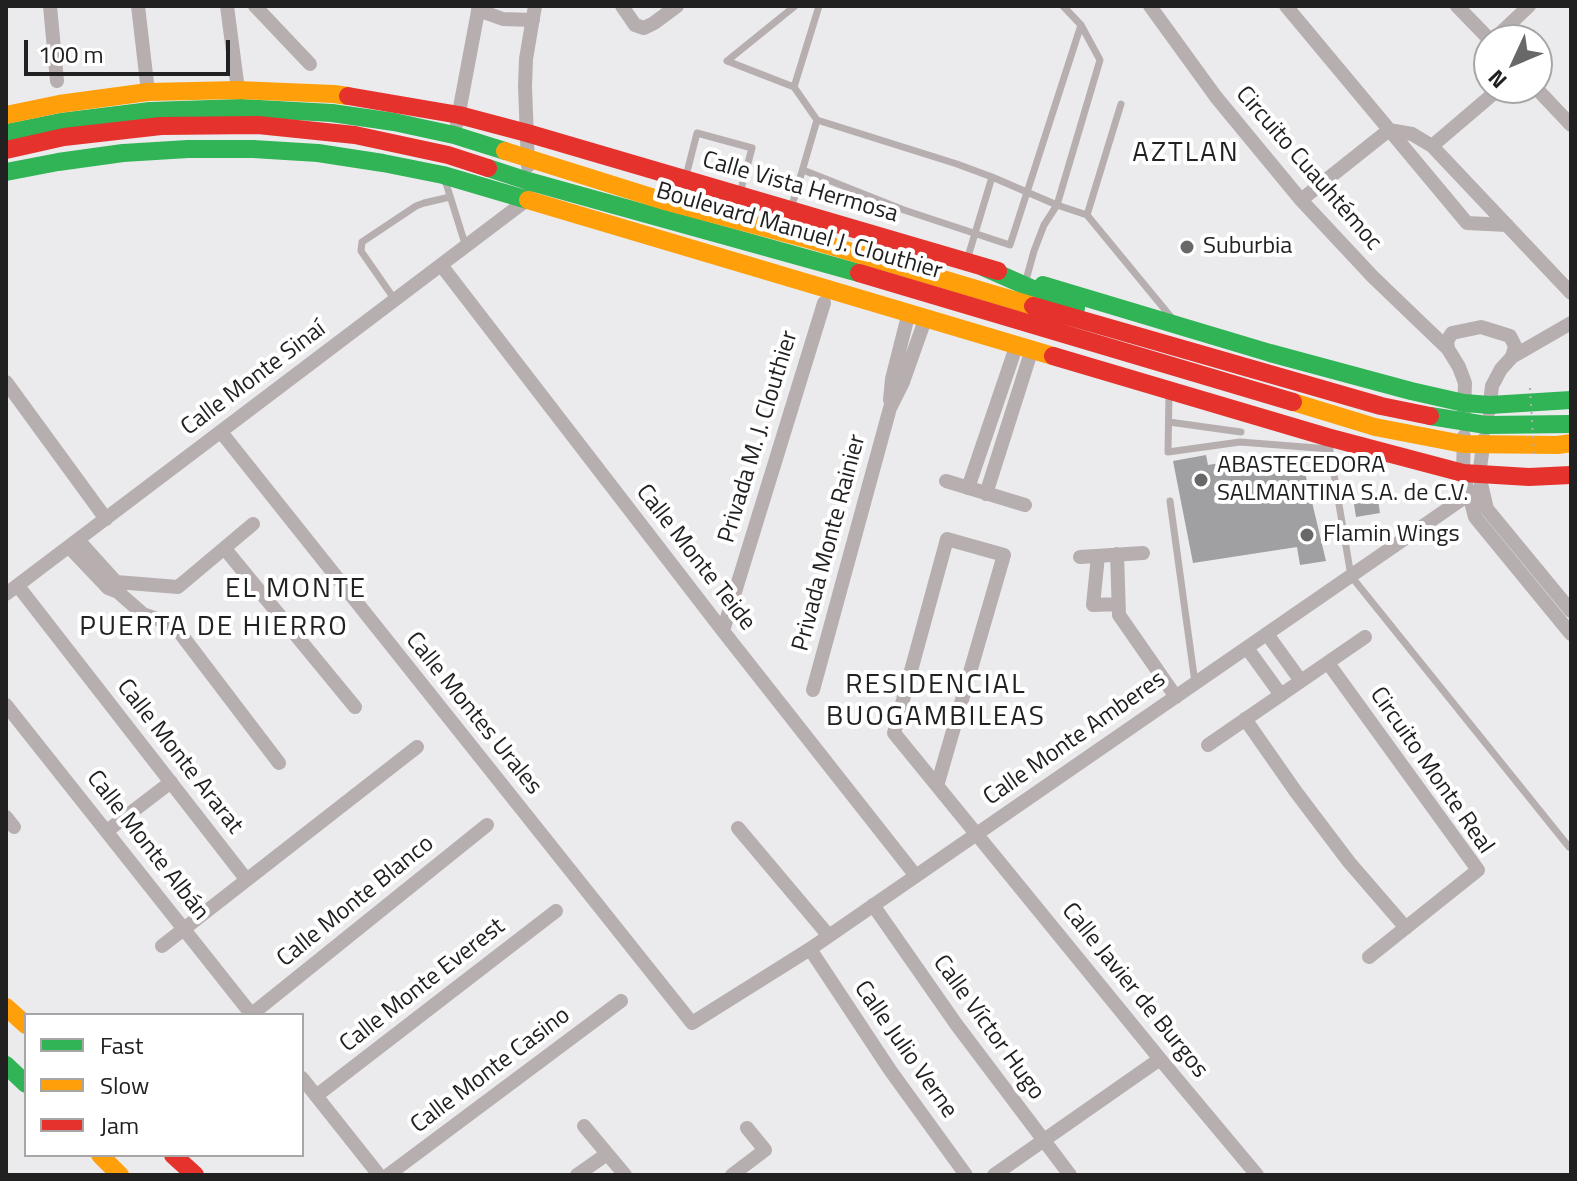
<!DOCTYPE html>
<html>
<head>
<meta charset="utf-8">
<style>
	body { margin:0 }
	#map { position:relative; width:1577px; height:1181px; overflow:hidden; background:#ebebee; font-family:"Titillium Web",sans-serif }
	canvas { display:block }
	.frame { position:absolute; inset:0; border:8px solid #212122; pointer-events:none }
	.legend { position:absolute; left:24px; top:1013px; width:280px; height:144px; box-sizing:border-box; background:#fff; border:2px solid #a6a6a7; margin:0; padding:10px 14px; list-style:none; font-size:24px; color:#212122 }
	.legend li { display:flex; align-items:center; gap:16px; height:40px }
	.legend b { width:40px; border:2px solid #a6a6a7 }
	.north { position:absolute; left:1473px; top:24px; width:80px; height:80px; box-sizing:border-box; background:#fff; border:2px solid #a6a6a7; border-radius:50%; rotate:226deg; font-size:22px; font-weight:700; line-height:32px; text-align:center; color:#212122 }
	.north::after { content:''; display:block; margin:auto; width:28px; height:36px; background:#686869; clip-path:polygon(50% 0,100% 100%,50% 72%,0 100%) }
	.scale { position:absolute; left:24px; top:40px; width:206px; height:36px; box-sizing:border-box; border:4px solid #212122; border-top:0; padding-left:10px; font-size:24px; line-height:28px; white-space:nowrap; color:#212122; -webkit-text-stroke:6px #fff; paint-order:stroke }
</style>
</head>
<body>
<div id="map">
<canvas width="1577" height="1181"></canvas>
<div class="frame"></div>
<ul class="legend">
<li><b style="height:10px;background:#30b455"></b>Fast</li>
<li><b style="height:10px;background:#ff9f0a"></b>Slow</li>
<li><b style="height:10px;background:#e5322d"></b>Jam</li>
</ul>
<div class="north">N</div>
<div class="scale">100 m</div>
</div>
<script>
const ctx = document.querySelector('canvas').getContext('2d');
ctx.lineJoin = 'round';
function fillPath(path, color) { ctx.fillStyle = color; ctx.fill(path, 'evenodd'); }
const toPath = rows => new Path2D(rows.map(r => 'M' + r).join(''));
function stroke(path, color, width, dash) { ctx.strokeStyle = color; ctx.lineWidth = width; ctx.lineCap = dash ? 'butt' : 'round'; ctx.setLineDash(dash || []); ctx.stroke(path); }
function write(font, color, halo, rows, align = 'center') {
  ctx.font = font + ' "Titillium Web",sans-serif'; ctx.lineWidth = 8; ctx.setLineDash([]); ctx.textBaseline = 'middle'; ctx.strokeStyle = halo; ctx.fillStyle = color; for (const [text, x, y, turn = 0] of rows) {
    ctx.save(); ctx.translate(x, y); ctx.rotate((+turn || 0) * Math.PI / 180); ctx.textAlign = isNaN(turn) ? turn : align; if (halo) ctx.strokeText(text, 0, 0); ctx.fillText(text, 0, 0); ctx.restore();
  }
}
fillPath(toPath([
	[1206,455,1208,465,1269,455,1272,466,1302,460,1326,561,1300,565,1297,547,1193,563,1173,461],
	[1378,500,1380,513,1356,517,1354,504]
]), '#a0a0a2');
stroke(toPath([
	[795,6,727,61,794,87,817,120],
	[1063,6,1081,25,1100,60,1057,205,1087,215,1171,317],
	[794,87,819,6],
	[803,170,904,210,1010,245,1081,25],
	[686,176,697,133,752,148,740,193],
	[992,177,1057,205,1044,225,1034,251,1026,280],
	[445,180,466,247],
	[791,209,817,120,957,164,992,177,967,260],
	[1087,215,1121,104],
	[395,300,361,251,362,242,416,206,424,203,450,197],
	[1169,393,1168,452,1240,442,1330,449],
	[1169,422,1241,432],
	[1328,439,1351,576,1569,847],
	[1170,501,1195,683]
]), '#b7afaf', 7);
stroke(toPath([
	[50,6,57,81],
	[138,6,148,92],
	[227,6,238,90],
	[255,6,310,64],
	[622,6,635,25,644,28,654,23,677,6],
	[1150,6,1216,97,1301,200,1373,277,1448,349],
	[1286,6,1467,223,1507,225],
	[1457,6,1490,40],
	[478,10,503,19,533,20],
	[1493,40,1529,6],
	[1536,88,1571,125],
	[457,123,479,6],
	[1432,146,1500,88],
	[528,166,525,86,526,59,535,6],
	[1301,200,1389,130,1412,134,1432,146,1571,293],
	[441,265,723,631,916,876],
	[1512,357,1571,323],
	[6,382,106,519],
	[890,400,892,379,909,312],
	[1464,412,1465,383,1459,367,1448,349,1447,341,1452,333,1481,327,1510,336,1515,346,1512,357,1501,369,1492,386,1489,411],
	[221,432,692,1023,810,949,1468,495,1482,489],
	[1464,436,1463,473,1475,517,1571,634],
	[1484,439,1479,475,1487,509,1571,611],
	[946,481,1025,505],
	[968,488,1017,344],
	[986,494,1032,349],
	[78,540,116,582,118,591],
	[69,547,108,588,118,592,143,614,174,625,279,763],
	[225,549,355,707],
	[1117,554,1119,615,1176,697],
	[1098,556,1093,605,1118,604],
	[1080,557,1143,553],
	[18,586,246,879],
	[108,588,116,582,178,587,253,524],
	[6,594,528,199,528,195],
	[723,631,824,303],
	[1267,634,1301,681],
	[1247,648,1281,695],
	[1328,663,1478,870,1369,957],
	[813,690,890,408,903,382,926,317],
	[6,705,252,1015],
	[1245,719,1296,792,1349,862,1406,928],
	[1208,745,1365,637],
	[937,786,1004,555,947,539,894,733,1160,1059,1257,1175],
	[6,817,14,827],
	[738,828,829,936],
	[107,831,171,782],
	[873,905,956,1024,1070,1175],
	[162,946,417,747],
	[810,949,890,1070,966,1175],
	[252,1014,487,825],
	[302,1078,379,1175],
	[316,1096,556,911],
	[584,1126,625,1175],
	[388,1175,621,1001],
	[577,1175,607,1154],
	[732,1175,765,1150,747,1128],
	[994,1175,1160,1059]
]), '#b7afaf', 14);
stroke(toPath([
	[6,133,61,122,150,111,241,108,332,113,394,122,454,135,505,151],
	[488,168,528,181,859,273],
	[6,172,58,162,123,153,188,149,253,149,318,153,383,163,443,175,528,200],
	[983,267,1076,308],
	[1043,285,1270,353,1411,391,1464,403,1490,405,1571,400],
	[1430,416,1486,425,1571,424],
	[6,1065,26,1084]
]), '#30b455', 18);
stroke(toPath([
	[6,115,59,104,148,92,238,90,334,94,348,96],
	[505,151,661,200,811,240,1033,306],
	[528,200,1053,356],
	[1293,402,1375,427,1463,444,1558,445,1571,443],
	[6,1007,26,1025],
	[100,1155,120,1175]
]), '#ff9f0a', 18);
stroke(toPath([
	[348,96,459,115,527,133,998,271],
	[6,150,64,137,161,126,258,125,355,135,448,155,488,168],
	[859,273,1293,402],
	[1033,306,1381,406,1430,416],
	[1053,356,1327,437,1463,473,1529,477,1571,475],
	[173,1155,195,1175]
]), '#e5322d', 18);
stroke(toPath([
	[1530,388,1534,454]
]), '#b2aeae', 2, [2, 6]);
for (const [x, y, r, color] of [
	[1187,247,8,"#686869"],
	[1201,480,8,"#686869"],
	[1307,535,8,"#686869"]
]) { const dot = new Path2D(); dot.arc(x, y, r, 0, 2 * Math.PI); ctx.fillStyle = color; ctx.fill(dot); stroke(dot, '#fff', 3); }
write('24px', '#212122', '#fff', [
	["Circuito Cuauhtémoc",1308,169,49],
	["Calle Vista Hermosa",800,188,16],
	["Boulevard Manuel J. Clouthier",799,232,16],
	["Calle Monte Sinaí",254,379,-37],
	["Privada M. J. Clouthier",759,437,-73],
	["Privada Monte Rainier",830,543,-75],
	["Calle Monte Teide",695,558,52],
	["Calle Montes Urales",473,714,51],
	["Calle Monte Amberes",1075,739,-35],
	["Calle Monte Ararat",179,757,52],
	["Circuito Monte Real",1431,771,55],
	["Calle Monte Albán",147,846,52],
	["Calle Monte Blanco",356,902,-39],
	["Calle Monte Everest",423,986,-38],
	["Calle Javier de Burgos",1134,991,51],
	["Calle Víctor Hugo",988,1028,54],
	["Calle Julio Verne",905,1050,55],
	["Calle Monte Casino",491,1071,-37]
]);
write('24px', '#212122', '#fff', [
	["Suburbia",1203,247],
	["ABASTECEDORA",1217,466],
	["SALMANTINA S.A. de C.V.",1217,494],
	["Flamin Wings",1323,535]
], 'left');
ctx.letterSpacing = '2px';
write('28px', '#212122', '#fff', [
	["AZTLAN",1186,154],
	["EL MONTE",296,590],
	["PUERTA DE HIERRO",214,628],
	["RESIDENCIAL",936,686],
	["BUOGAMBILEAS",936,718]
]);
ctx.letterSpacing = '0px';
</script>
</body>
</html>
